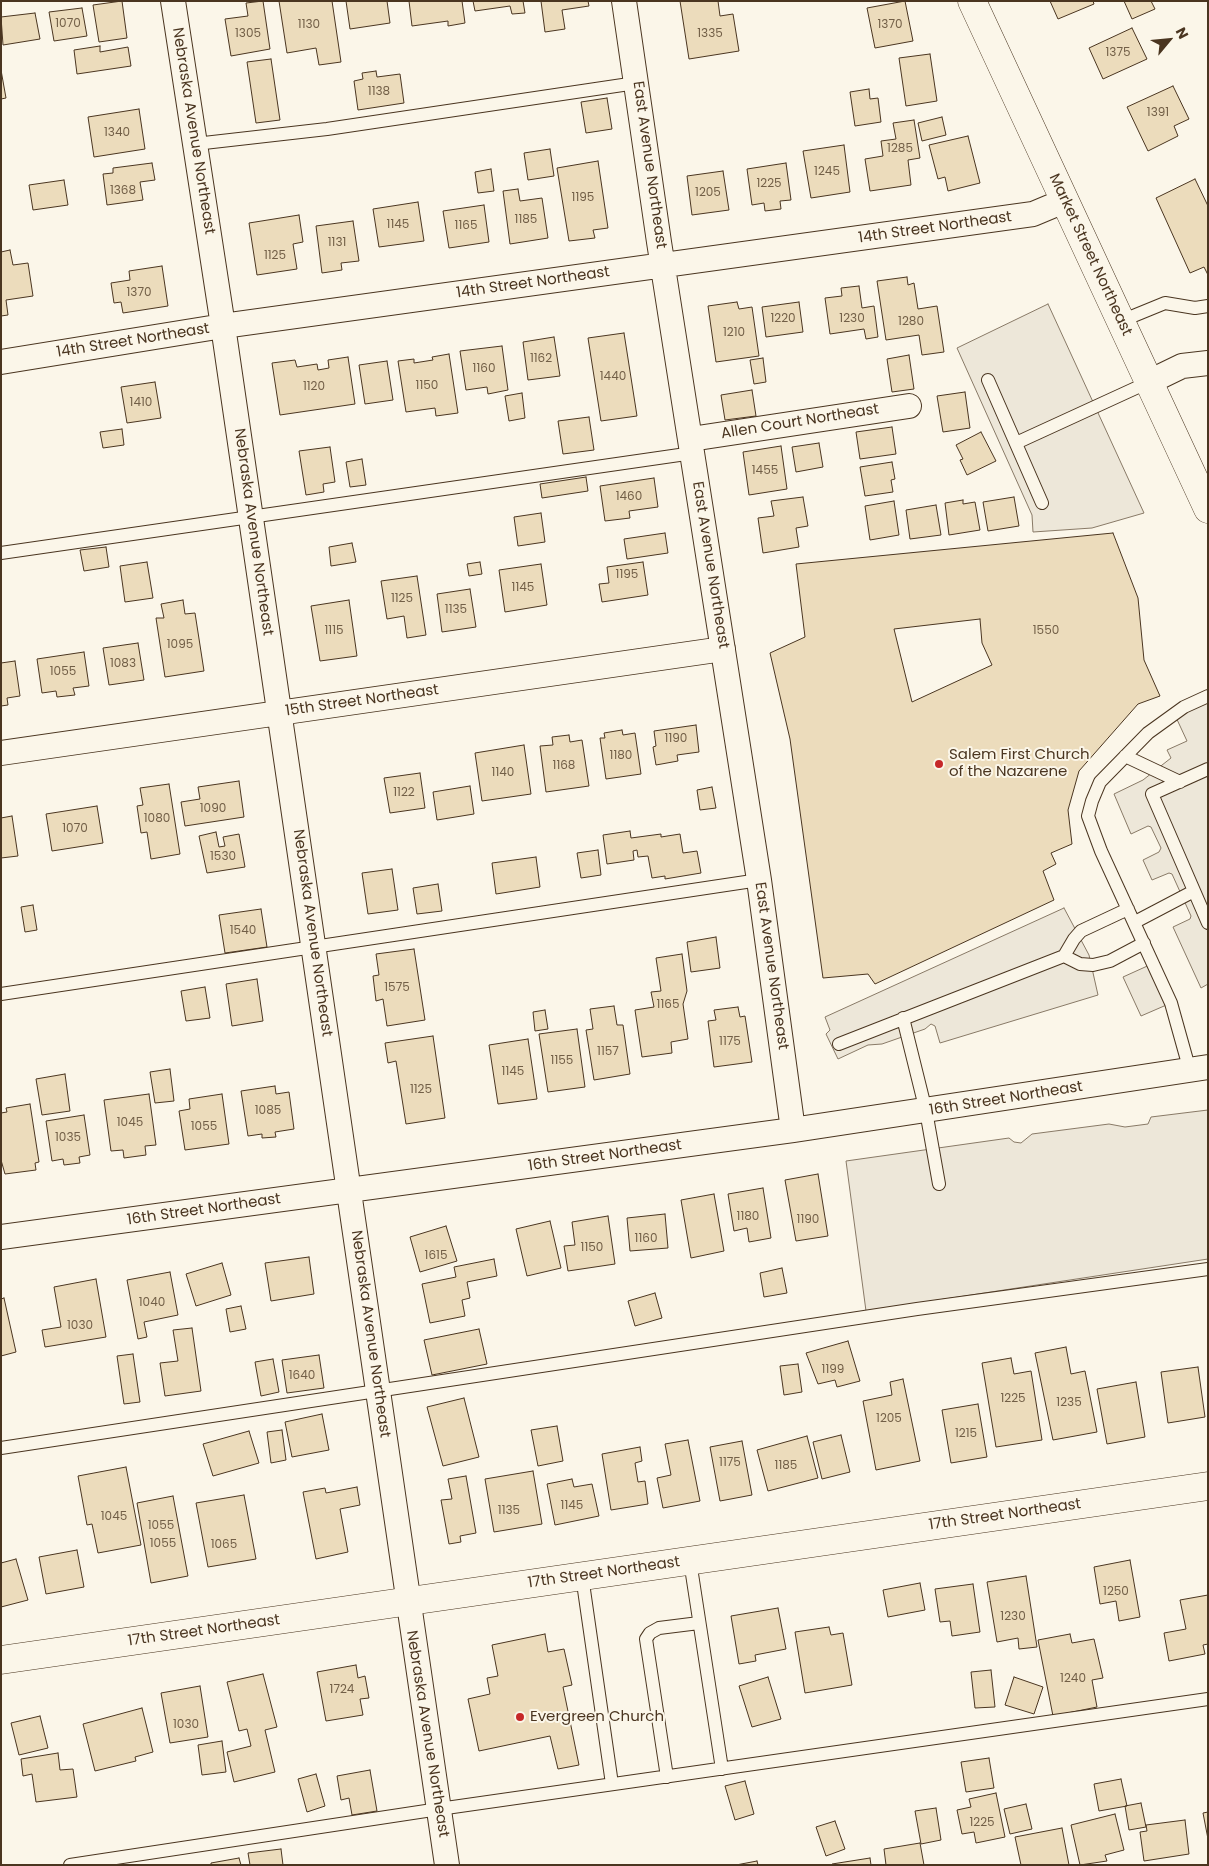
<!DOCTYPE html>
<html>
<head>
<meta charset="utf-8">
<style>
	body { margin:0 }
	#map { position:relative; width:1209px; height:1866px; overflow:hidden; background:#fbf6e9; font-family:Poppins,sans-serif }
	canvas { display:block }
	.frame { position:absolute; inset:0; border:2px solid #4a3520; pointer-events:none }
	.north { position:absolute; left:1144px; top:15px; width:50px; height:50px; -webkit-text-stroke:4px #fbf6e9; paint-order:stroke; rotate:62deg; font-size:14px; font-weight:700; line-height:20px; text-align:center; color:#4a3520 }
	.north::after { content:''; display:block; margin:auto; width:18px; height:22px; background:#4a3520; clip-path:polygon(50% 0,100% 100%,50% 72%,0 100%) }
</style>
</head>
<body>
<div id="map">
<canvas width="1209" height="1866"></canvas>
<div class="frame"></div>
<div class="north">N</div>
</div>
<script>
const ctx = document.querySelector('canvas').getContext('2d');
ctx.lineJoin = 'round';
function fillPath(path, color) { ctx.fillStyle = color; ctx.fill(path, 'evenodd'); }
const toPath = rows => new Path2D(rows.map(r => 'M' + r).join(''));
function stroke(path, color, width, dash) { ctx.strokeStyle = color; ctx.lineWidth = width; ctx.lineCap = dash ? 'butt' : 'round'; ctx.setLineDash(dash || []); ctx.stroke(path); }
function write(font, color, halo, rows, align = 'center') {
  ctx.font = font + ' Poppins,sans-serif'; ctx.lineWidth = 4; ctx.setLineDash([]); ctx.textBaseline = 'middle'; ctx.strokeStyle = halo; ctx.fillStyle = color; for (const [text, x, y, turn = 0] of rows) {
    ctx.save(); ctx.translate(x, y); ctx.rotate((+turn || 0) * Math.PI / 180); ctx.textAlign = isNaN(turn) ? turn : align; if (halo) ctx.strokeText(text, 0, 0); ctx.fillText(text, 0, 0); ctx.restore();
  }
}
const parking = toPath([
	[1048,304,1144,513,1092,528,1033,532,1032,515,957,348,1048,304],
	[1208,696,1208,984,1201,988,1173,927,1190,919,1191,916,1172,874,1169,873,1152,880,1143,860,1159,852,1161,848,1151,827,1148,826,1131,834,1114,794,1143,780,1171,758,1167,750,1187,741,1174,713,1208,696],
	[1064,908,1089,955,1098,995,940,1043,935,1026,931,1024,925,1029,882,1044,868,1045,838,1059,826,1034,830,1030,825,1017,1064,908],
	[1154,963,1171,1003,1141,1016,1123,977,1154,963],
	[1208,1110,1208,1259,866,1311,846,1161,1009,1138,1014,1142,1021,1143,1032,1134,1109,1124,1125,1127,1148,1124,1151,1117,1208,1110]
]);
fillPath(parking, '#ede7d9');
stroke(parking, '#887966', 1);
const building = toPath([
	[122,1,127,38,99,42,93,5,122,1],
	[263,1,270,49,231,56,225,19,248,16,246,3,263,1],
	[279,1,332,1,341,62,319,65,316,48,287,53,279,1],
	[346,1,387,1,390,23,350,29,346,1],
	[409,1,462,1,465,23,448,26,448,21,412,26,409,1],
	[473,1,523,1,525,13,512,14,510,6,475,11,473,1],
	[541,1,588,1,589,6,562,10,565,29,545,32,541,1],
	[680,1,718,1,720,16,733,14,739,51,689,59,680,1],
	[905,1,913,41,875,48,867,8,905,1],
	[1050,1,1093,1,1094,4,1058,19,1050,1],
	[1124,1,1151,1,1155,9,1132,19,1124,1],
	[82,8,87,36,54,41,49,12,82,8],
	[35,13,40,39,3,45,1,17,35,13],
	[1132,28,1147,59,1103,79,1089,48,1132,28],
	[100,46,100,52,128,47,131,66,77,74,74,50,100,46],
	[930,54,937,101,906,106,899,58,930,54],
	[271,59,280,120,256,123,247,62,271,59],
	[1,70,6,98,1,99,1,70],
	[376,71,377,77,400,74,404,103,358,110,354,81,363,79,362,73,376,71],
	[1173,86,1189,119,1174,126,1178,136,1148,151,1127,107,1173,86],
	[869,89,870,99,878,98,881,122,855,126,850,92,869,89],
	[607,98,612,129,586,133,581,102,607,98],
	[139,109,145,149,94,157,88,117,139,109],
	[942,117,946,135,922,141,918,123,942,117],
	[914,120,920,158,908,160,911,185,870,191,865,159,883,156,881,141,896,139,893,123,914,120],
	[968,136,980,183,948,191,945,177,938,179,929,145,968,136],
	[844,145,850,192,811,198,803,151,844,145],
	[550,149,554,176,528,180,524,153,550,149],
	[598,161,608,228,593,230,595,238,569,241,557,168,598,161],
	[152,163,155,180,140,182,143,200,107,205,103,174,113,173,113,168,152,163],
	[786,163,791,200,780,201,781,209,765,211,764,203,752,205,747,169,786,163],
	[491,169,494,191,478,193,475,172,491,169],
	[723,171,729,210,692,215,687,176,723,171],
	[1195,179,1208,206,1208,275,1204,267,1190,273,1156,198,1195,179],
	[64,180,68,205,33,210,29,185,64,180],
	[518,189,520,201,542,198,548,238,510,244,503,191,518,189],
	[418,202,424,241,379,247,373,209,418,202],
	[484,205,489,242,449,248,443,211,484,205],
	[299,215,303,242,293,244,297,269,257,275,249,223,299,215],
	[353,221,359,261,341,263,342,270,322,273,316,226,353,221],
	[10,250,13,265,28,263,33,296,6,300,8,315,1,316,1,252,10,250],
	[162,266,168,306,123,313,121,302,114,303,111,283,130,280,129,271,162,266],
	[907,277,908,285,914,283,918,309,937,306,944,352,922,355,919,335,886,340,877,281,907,277],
	[859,286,862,308,874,306,878,337,866,339,864,329,830,334,825,298,842,296,841,288,859,286],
	[737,302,739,309,752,307,759,356,716,362,708,306,737,302],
	[799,302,803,332,766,337,762,307,799,302],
	[624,333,637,416,601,421,588,338,624,333],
	[554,337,560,376,528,380,523,342,554,337],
	[502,346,508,390,488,394,487,387,466,390,460,351,502,346],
	[449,354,458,413,436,416,435,408,406,412,398,361,414,359,414,363,433,360,432,357,449,354],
	[909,355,914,389,892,392,887,359,909,355],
	[348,357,355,404,280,415,272,363,295,360,297,367,317,364,318,370,329,368,328,360,348,357],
	[763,358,766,382,754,384,750,360,763,358],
	[387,361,393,400,365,404,359,365,387,361],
	[155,382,161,418,127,423,121,387,155,382],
	[752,390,756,416,725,420,721,395,752,390],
	[965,392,970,428,943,432,937,396,965,392],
	[522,393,525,418,509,421,505,396,522,393],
	[589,417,594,450,563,454,558,421,589,417],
	[892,427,896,454,860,459,856,432,892,427],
	[122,429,124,445,103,448,100,432,122,429],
	[981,432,996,461,967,475,960,460,963,459,956,445,981,432],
	[819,443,823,467,796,472,792,447,819,443],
	[781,446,787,489,749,495,743,452,781,446],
	[330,447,335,482,323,484,324,492,306,495,299,451,330,447],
	[362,459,366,485,350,487,346,462,362,459],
	[892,462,895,479,891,480,893,492,865,496,860,467,892,462],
	[586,477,588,491,542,498,540,484,586,477],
	[654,478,658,507,629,511,630,518,605,521,600,486,654,478],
	[803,497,808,526,796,528,799,547,763,553,758,518,774,516,771,501,803,497],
	[1014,497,1019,526,988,531,983,502,1014,497],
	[963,500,963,504,975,502,980,530,949,535,945,503,963,500],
	[894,501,899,535,870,540,865,506,894,501],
	[936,505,941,535,910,539,906,510,936,505],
	[541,513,545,542,518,546,514,517,541,513],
	[665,533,668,553,627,559,624,539,665,533],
	[1113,533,1138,598,1144,660,1160,696,1138,704,1079,771,1068,810,1072,844,1051,853,1056,864,1043,871,1054,900,875,984,868,974,823,978,790,739,770,653,805,637,796,564,1113,533],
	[980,619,982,643,992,665,912,702,894,629,980,619],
	[352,543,356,562,331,566,329,547,352,543],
	[106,547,109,567,84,571,80,550,106,547],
	[147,562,153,598,125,602,120,566,147,562],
	[480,562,482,574,469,576,467,564,480,562],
	[643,562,648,595,602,602,599,584,609,583,607,567,643,562],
	[541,564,547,605,505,612,499,570,541,564],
	[417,576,426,635,407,638,404,616,387,619,381,581,417,576],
	[470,589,476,627,442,632,437,594,470,589],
	[183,600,185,614,195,613,204,671,165,677,156,618,164,618,161,604,183,600],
	[349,600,357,656,320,661,311,606,349,600],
	[138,643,144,680,109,685,103,648,138,643],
	[84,652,89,686,73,688,75,695,57,697,56,691,42,693,37,659,84,652],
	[15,661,20,696,7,698,8,705,1,706,1,663,15,661],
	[696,725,699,752,677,755,678,761,656,765,653,747,656,746,654,731,696,725],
	[622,730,623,735,635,733,641,774,606,779,600,738,605,738,604,733,622,730],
	[569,735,570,742,582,740,589,786,546,792,540,746,553,745,552,737,569,735],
	[524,745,531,794,482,801,475,753,524,745],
	[420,773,425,808,390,813,384,778,420,773],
	[239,781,244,817,185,826,181,802,200,799,198,787,239,781],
	[169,784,180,854,151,859,147,832,141,833,137,806,143,805,140,788,169,784],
	[470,786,474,814,437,820,433,792,470,786],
	[712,787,716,808,700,810,697,790,712,787],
	[97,806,103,843,52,851,46,814,97,806],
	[12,816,18,856,1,858,1,818,12,816],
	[630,831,631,838,661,834,661,837,680,834,683,853,697,851,701,873,665,879,665,876,652,878,648,856,638,857,637,850,633,851,634,860,607,864,603,835,630,831],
	[216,832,219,847,225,846,223,837,239,834,245,867,207,873,199,836,216,832],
	[598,850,601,875,581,878,577,853,598,850],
	[536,857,540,887,496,894,492,863,536,857],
	[392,869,398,910,368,914,362,873,392,869],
	[438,884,442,911,417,914,413,888,438,884],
	[33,905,37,930,25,932,21,907,33,905],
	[261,909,267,947,225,953,219,915,261,909],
	[716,937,720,968,691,972,687,942,716,937],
	[414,949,425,1020,387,1026,383,999,376,1001,373,976,379,975,376,954,414,949],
	[682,954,687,991,683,1004,688,1039,671,1042,672,1053,642,1057,635,1010,654,1007,651,992,661,991,656,958,682,954],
	[257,979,263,1021,232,1026,226,984,257,979],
	[205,987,210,1018,186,1021,181,991,205,987],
	[614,1006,617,1025,623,1025,630,1074,594,1080,586,1030,593,1029,590,1009,614,1006],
	[738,1007,740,1017,745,1016,752,1062,714,1067,708,1021,716,1020,714,1010,738,1007],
	[545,1010,548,1029,535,1031,533,1012,545,1010],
	[577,1029,585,1087,548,1092,539,1034,577,1029],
	[433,1036,445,1118,406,1124,396,1061,388,1063,385,1043,433,1036],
	[528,1039,537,1099,498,1104,489,1045,528,1039],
	[170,1069,174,1101,155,1103,150,1072,170,1069],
	[65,1074,70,1111,42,1115,36,1079,65,1074],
	[275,1086,276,1094,289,1092,294,1129,275,1132,276,1137,262,1138,262,1134,248,1136,241,1091,275,1086],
	[149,1094,156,1145,145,1146,146,1155,124,1158,123,1150,111,1151,104,1100,149,1094],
	[222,1094,229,1144,185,1150,179,1111,190,1109,189,1099,222,1094],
	[30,1104,39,1162,35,1163,36,1170,5,1174,1,1160,1,1113,7,1112,6,1108,30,1104],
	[84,1115,90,1155,79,1157,80,1163,64,1165,63,1159,52,1161,46,1121,84,1115],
	[818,1174,828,1236,796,1241,785,1180,818,1174],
	[763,1188,771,1238,749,1242,747,1228,734,1231,728,1194,763,1188],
	[714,1194,724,1251,691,1258,681,1200,714,1194],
	[665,1214,668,1248,630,1251,627,1218,665,1214],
	[608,1216,615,1264,568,1271,564,1246,575,1245,572,1222,608,1216],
	[550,1221,561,1268,527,1276,516,1229,550,1221],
	[446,1226,457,1261,420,1272,410,1237,446,1226],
	[309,1257,314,1294,271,1301,265,1263,309,1257],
	[494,1259,497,1276,467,1282,470,1298,462,1300,465,1316,430,1323,422,1284,456,1277,454,1267,494,1259],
	[222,1263,231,1295,196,1306,186,1274,222,1263],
	[782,1268,787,1293,764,1297,760,1273,782,1268],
	[170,1272,178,1315,144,1322,147,1337,138,1339,127,1280,170,1272],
	[96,1279,106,1337,45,1347,42,1330,61,1327,54,1287,96,1279],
	[655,1293,662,1318,635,1326,628,1301,655,1293],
	[4,1298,16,1352,1,1356,1,1299,4,1298],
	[241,1306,246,1329,230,1332,226,1309,241,1306],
	[192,1328,201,1391,165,1396,160,1363,178,1361,173,1330,192,1328],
	[479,1329,487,1364,432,1375,424,1340,479,1329],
	[848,1341,860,1381,837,1387,835,1380,818,1384,806,1353,848,1341],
	[1066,1347,1071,1374,1085,1371,1097,1432,1053,1440,1035,1353,1066,1347],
	[133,1354,140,1402,124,1404,117,1356,133,1354],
	[319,1355,324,1388,287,1393,282,1360,319,1355],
	[1011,1358,1014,1374,1031,1371,1042,1440,996,1447,982,1363,1011,1358],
	[273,1359,279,1392,261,1396,255,1362,273,1359],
	[798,1364,802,1392,784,1395,780,1366,798,1364],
	[1198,1367,1205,1417,1168,1423,1161,1372,1198,1367],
	[903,1379,920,1461,876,1470,863,1401,892,1395,890,1382,903,1379],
	[1136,1382,1145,1437,1107,1444,1097,1389,1136,1382],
	[464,1398,479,1457,443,1466,427,1407,464,1398],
	[978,1404,987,1457,951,1463,942,1410,978,1404],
	[322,1414,329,1450,292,1457,285,1422,322,1414],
	[557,1426,563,1461,538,1466,531,1430,557,1426],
	[282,1430,286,1460,271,1463,267,1432,282,1430],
	[249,1431,259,1463,213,1476,203,1444,249,1431],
	[841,1435,850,1472,822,1479,813,1442,841,1435],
	[807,1436,818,1478,768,1491,757,1450,807,1436],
	[688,1440,700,1501,663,1508,657,1478,671,1475,665,1444,688,1440],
	[742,1441,752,1495,720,1501,710,1447,742,1441],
	[640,1447,642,1461,635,1463,638,1482,645,1481,648,1504,611,1510,602,1454,640,1447],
	[126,1467,141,1545,98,1553,92,1524,87,1525,78,1476,126,1467],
	[533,1471,542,1524,494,1532,485,1479,533,1471],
	[466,1476,476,1533,460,1536,461,1542,449,1544,441,1500,452,1499,448,1479,466,1476],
	[572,1479,574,1487,592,1484,599,1516,555,1525,547,1484,572,1479],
	[357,1487,360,1505,340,1509,348,1552,316,1559,303,1492,325,1488,326,1493,357,1487],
	[244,1495,256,1559,208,1567,196,1503,244,1495],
	[173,1496,188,1576,151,1583,137,1503,173,1496],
	[77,1550,84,1587,46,1594,39,1557,77,1550],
	[16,1559,28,1600,1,1607,1,1563,16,1559],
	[1130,1560,1140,1617,1119,1621,1116,1601,1100,1604,1094,1567,1130,1560],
	[1026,1576,1037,1647,1019,1649,1018,1638,997,1642,987,1582,1026,1576],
	[920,1583,925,1610,888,1617,883,1590,920,1583],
	[973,1584,980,1632,952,1636,950,1621,940,1622,935,1589,973,1584],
	[1208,1595,1208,1644,1203,1645,1205,1654,1169,1661,1164,1633,1186,1629,1180,1600,1208,1595],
	[778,1608,786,1649,755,1655,756,1661,739,1664,731,1616,778,1608],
	[829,1627,831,1635,843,1633,852,1685,805,1693,795,1632,829,1627],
	[545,1634,548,1652,564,1649,572,1685,563,1687,579,1765,558,1769,550,1736,479,1751,468,1699,490,1694,487,1678,498,1676,492,1645,545,1634],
	[1070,1634,1072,1643,1094,1639,1103,1678,1092,1680,1097,1707,1053,1716,1038,1640,1070,1634],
	[356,1665,358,1678,365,1676,369,1698,360,1699,363,1715,326,1721,317,1672,356,1665],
	[991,1670,995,1707,975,1708,971,1672,991,1670],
	[263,1674,277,1727,265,1730,275,1772,234,1782,227,1752,251,1746,247,1729,239,1731,227,1682,263,1674],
	[768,1677,781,1719,752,1727,739,1686,768,1677],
	[1014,1677,1043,1687,1034,1714,1005,1705,1014,1677],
	[200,1686,208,1737,170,1743,161,1693,200,1686],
	[142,1708,153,1752,135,1757,136,1761,95,1771,83,1724,142,1708],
	[40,1716,48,1748,19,1755,11,1723,40,1716],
	[222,1741,226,1772,202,1775,198,1745,222,1741],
	[58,1753,60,1770,73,1769,77,1797,36,1802,32,1774,23,1776,21,1759,58,1753],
	[989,1758,994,1788,966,1792,961,1762,989,1758],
	[370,1770,377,1811,352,1815,349,1798,341,1800,337,1776,370,1770],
	[316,1774,325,1806,307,1812,298,1779,316,1774],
	[1121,1779,1127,1806,1099,1811,1094,1784,1121,1779],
	[745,1781,754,1814,735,1820,725,1786,745,1781],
	[996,1793,1005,1837,976,1843,974,1832,962,1834,957,1810,971,1807,969,1799,996,1793],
	[1141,1803,1146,1827,1129,1830,1125,1806,1141,1803],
	[1026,1804,1032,1829,1010,1834,1004,1809,1026,1804],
	[936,1808,941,1840,921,1844,915,1811,936,1808],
	[1208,1812,1208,1839,1203,1813,1208,1812],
	[1115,1814,1124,1850,1105,1855,1107,1861,1080,1865,1071,1825,1115,1814],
	[1185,1820,1189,1854,1144,1861,1140,1832,1147,1831,1146,1825,1185,1820],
	[835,1821,845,1849,826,1856,816,1827,835,1821],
	[1062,1828,1069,1865,1021,1865,1015,1837,1062,1828],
	[920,1843,924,1865,886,1865,884,1849,920,1843],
	[281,1849,283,1865,250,1865,248,1853,281,1849],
	[239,1858,241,1865,211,1865,211,1863,239,1858],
	[870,1858,871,1865,832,1865,832,1864,870,1858],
	[757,1861,758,1865,736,1865,757,1861]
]);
fillPath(building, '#ecdcbc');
stroke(building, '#4a3520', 1);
const service = toPath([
	[195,144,327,129,636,83],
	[1121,321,1165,303,1195,308,1208,306],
	[988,380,1042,503],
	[1016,443,1149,382],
	[1,553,693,453],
	[1125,756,1180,782],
	[1208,769,1152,794,1208,923],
	[1128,909,1081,931,1074,939,1064,956,1080,964,1093,965,1110,961,1144,943],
	[1135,922,1194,891],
	[1,994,759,880],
	[903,1018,926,1111,939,1184],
	[839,1044,1064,956],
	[1190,1071,1171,1003,1101,851,1088,816,1092,801,1100,782,1148,733,1184,707,1208,696],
	[1,1448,917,1309,1208,1269],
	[690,1561,722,1769],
	[582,1576,612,1784],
	[667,1777,646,1639,650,1633,659,1628,699,1623],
	[70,1865,439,1809,1208,1699]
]);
const minor = toPath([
	[173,1,223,326,447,1865],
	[624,1,659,242,759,880,793,1130],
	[1,362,223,326,1033,214,1064,201],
	[1149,382,1182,366,1208,363],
	[691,439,909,406],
	[1,753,723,649],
	[1,1237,793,1130,1208,1067]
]);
const secondary = toPath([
	[1,1660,1208,1486]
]);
const primary = toPath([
	[972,1,1208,509]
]);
stroke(service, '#4a3520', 14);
stroke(minor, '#4a3520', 26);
stroke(secondary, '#4a3520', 29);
stroke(primary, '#4a3520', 29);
stroke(service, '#fbf6e9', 12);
stroke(minor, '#fbf6e9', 24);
stroke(secondary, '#fbf6e9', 28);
stroke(primary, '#fbf6e9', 28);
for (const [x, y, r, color] of [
	[939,764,5,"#c62828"],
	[520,1717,5,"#c62828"]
]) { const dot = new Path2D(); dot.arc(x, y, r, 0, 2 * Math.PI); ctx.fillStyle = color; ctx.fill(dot); stroke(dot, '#fbf6e9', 2); }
write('12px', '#725f47', null, [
	["1070",68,24],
	["1130",309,25],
	["1370",890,25],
	["1305",248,34],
	["1335",710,34],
	["1375",1118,53],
	["1138",379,92],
	["1391",1158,113],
	["1340",117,133],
	["1285",900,149],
	["1245",827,172],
	["1225",769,184],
	["1368",123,191],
	["1205",708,193],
	["1195",583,198],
	["1185",526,220],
	["1145",398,225],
	["1165",466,226],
	["1131",337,243],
	["1125",275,256],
	["1370",139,293],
	["1220",783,319],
	["1230",852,319],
	["1280",911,322],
	["1210",734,333],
	["1162",541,359],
	["1160",484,369],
	["1440",613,377],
	["1150",427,386],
	["1120",314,387],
	["1410",141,403],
	["1455",765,471],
	["1460",629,497],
	["1195",627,575],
	["1145",523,588],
	["1125",402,599],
	["1135",456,610],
	["1115",334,631],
	["1550",1046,631],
	["1095",180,645],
	["1083",123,664],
	["1055",63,672],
	["1190",676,739],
	["1180",621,756],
	["1168",564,766],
	["1140",503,773],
	["1122",404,793],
	["1090",213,809],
	["1080",157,819],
	["1070",75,829],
	["1530",223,857],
	["1540",243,931],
	["1575",397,988],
	["1165",668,1005],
	["1175",730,1042],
	["1157",608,1052],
	["1155",562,1061],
	["1145",513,1072],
	["1125",421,1090],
	["1085",268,1111],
	["1045",130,1123],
	["1055",204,1127],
	["1035",68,1138],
	["1180",748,1217],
	["1190",808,1220],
	["1160",646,1239],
	["1150",592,1248],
	["1615",436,1256],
	["1040",152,1303],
	["1030",80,1326],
	["1199",833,1370],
	["1640",302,1376],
	["1225",1013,1399],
	["1235",1069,1403],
	["1205",889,1419],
	["1215",966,1434],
	["1175",730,1463],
	["1185",786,1466],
	["1145",572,1506],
	["1135",509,1511],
	["1045",114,1517],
	["1055",161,1526],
	["1055",163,1544],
	["1065",224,1545],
	["1250",1116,1592],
	["1230",1013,1617],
	["1240",1073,1679],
	["1724",342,1690],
	["1030",186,1725],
	["1225",982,1823]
]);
write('15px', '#4a3520', '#fbf6e9', [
	["Nebraska Avenue Northeast",193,131,81],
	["East Avenue Northeast",649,165,82],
	["14th Street Northeast",935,228,-8],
	["Market Street Northeast",1090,255,65],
	["14th Street Northeast",533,283,-8],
	["14th Street Northeast",133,341,-9],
	["Allen Court Northeast",800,422,-9],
	["Nebraska Avenue Northeast",253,532,82],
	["East Avenue Northeast",710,565,81],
	["15th Street Northeast",362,701,-8],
	["Nebraska Avenue Northeast",312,933,82],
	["East Avenue Northeast",771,966,82],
	["16th Street Northeast",1006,1099,-9],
	["16th Street Northeast",605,1156,-8],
	["16th Street Northeast",204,1210,-8],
	["Nebraska Avenue Northeast",370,1334,82],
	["17th Street Northeast",1005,1515,-8],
	["17th Street Northeast",604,1573,-8],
	["17th Street Northeast",204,1631,-8],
	["Nebraska Avenue Northeast",427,1734,81]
]);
write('15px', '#4a3520', '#fbf6e9', [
	["Salem First Church",949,755],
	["of the Nazarene",949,772],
	["Evergreen Church",530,1717]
], 'left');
</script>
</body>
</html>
